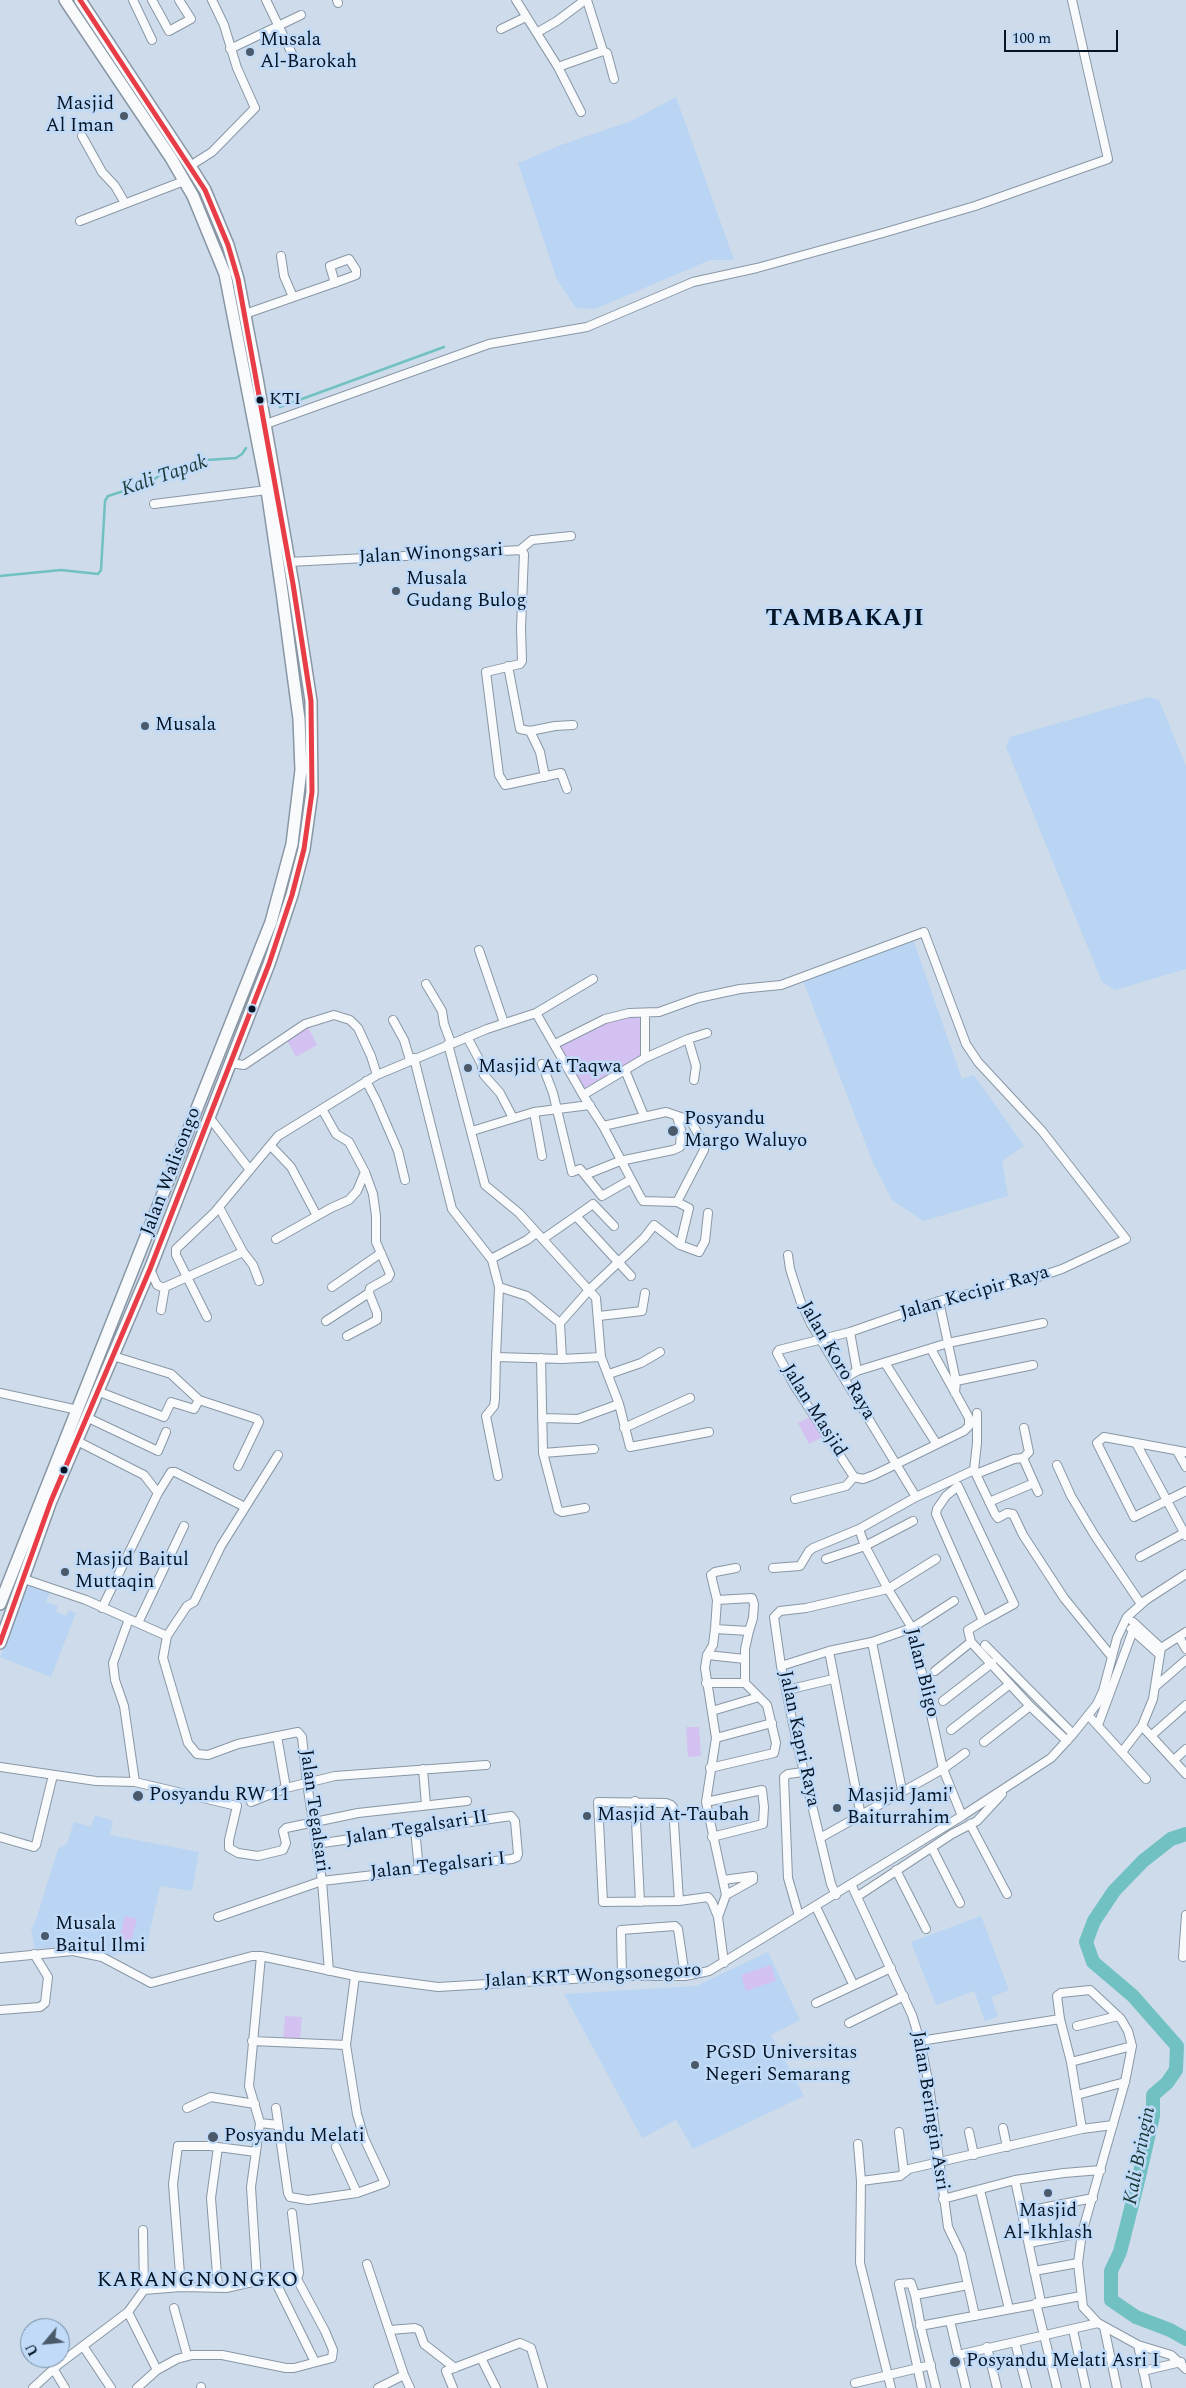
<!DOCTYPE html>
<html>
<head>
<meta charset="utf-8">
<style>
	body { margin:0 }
	#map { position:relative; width:1186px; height:2388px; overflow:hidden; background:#cddbea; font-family:Spectral,serif }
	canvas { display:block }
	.north { position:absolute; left:20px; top:2318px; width:50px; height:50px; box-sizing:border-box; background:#c0daf7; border:1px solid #758ba3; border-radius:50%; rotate:242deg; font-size:14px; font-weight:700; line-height:20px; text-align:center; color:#051526 }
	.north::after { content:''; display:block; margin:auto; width:18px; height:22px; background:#4b5a6b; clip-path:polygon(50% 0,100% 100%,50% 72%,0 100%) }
	.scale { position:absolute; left:1004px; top:30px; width:114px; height:22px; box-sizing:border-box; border:2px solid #051526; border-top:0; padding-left:6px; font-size:15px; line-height:18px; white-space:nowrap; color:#051526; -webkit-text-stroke:4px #c0daf7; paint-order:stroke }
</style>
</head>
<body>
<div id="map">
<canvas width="1186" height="2388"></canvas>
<div class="north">U</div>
<div class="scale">100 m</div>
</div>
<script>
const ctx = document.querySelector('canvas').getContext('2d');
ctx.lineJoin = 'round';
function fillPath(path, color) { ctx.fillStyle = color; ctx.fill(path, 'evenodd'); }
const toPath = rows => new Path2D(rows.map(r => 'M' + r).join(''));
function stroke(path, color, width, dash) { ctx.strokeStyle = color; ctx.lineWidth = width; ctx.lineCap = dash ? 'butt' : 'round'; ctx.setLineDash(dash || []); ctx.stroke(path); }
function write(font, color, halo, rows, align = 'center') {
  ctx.font = font + ' Spectral,serif'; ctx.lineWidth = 5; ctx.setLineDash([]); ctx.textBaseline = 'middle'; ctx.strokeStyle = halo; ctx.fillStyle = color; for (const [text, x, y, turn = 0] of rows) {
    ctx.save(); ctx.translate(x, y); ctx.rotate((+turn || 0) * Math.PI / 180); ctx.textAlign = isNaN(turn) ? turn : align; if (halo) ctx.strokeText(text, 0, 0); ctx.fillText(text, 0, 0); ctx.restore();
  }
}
fillPath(toPath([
	[676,97,734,260,710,260,595,309,576,308,557,280,518,163,561,145,631,121],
	[1149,697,1159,700,1186,766,1186,969,1115,990,1102,982,1006,747,1010,737],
	[913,939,962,1079,974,1075,1024,1146,1002,1161,1008,1196,923,1221,892,1200,873,1163,802,978],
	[28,1583,50,1591,46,1602,58,1606,56,1612,66,1616,69,1610,76,1613,51,1677,0,1657],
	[95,1815,113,1821,110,1835,199,1852,192,1891,160,1886,145,1953,119,1950,116,1956,61,1946,35,1949,31,1929,36,1920,58,1849,67,1844,74,1822,91,1827],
	[981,1916,1009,1990,991,1997,998,2016,985,2021,974,1991,936,2005,911,1942],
	[768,1952,800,2020,771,2035,804,2096,693,2149,676,2120,642,2138,564,1994,696,1986]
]), '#b9d5f3');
fillPath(toPath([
	[629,1015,643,1015,641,1058,583,1091,557,1045,606,1020],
	[308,1027,317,1045,296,1057,286,1039],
	[813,1415,823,1437,809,1444,798,1423],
	[686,1727,699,1727,701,1756,688,1757],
	[125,1916,137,1919,130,1947,118,1944],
	[771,1965,776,1981,746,1991,741,1975],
	[285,2016,302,2017,300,2041,283,2040]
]), '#d3c1f1');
stroke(toPath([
	[280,407,444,347],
	[0,576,61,570,98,574,101,570,105,501,108,496,149,483,163,473,207,460,236,458,242,454,246,448]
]), '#71c1c2', 2.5);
stroke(toPath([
	[1186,1834,1171,1839,1143,1861,1114,1891,1094,1921,1086,1942,1093,1962,1133,1996,1177,2046,1176,2070,1167,2083,1153,2095,1153,2116,1138,2181,1120,2252,1111,2271,1111,2300,1136,2317,1170,2330,1186,2339]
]), '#71c1c2', 14);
const minor = toPath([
	[133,0,152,40],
	[152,0,169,31,191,19,179,0],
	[266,0,296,62],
	[337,0,338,3],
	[516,0,558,67,581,112],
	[501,29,526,17],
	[538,32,557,21,585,0],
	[230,49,301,15],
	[603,51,607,53,614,79],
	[558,67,603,51,587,0],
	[82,136,102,172,115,186,125,203],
	[190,166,212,152,255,108,237,68,224,25,212,0],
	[80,221,184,181],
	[281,256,284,276,293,297],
	[245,314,337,282,356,275,356,270,349,259,330,266,335,283],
	[266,424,489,344,587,327,693,282,757,268,883,233,975,206,1108,159,1072,0],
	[154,504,267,490],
	[520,550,532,540,571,536],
	[289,562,521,550,524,554,521,628,522,661,520,664,486,672,499,775,505,785,561,773,567,789],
	[508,666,520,729,530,731,555,726,573,725],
	[530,731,540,752,545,777],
	[479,950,504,1023],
	[426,984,442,1011,444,1024,451,1043],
	[536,1013,583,1095,603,1126,641,1198,643,1201,677,1202,704,1150,704,1144,690,1120,666,1112,603,1126],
	[393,1020,404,1040,410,1060],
	[467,1037,481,1063,484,1075,500,1093,513,1118],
	[688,1039,696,1066,694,1080],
	[448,1044,485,1185,519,1213,596,1298,601,1357,619,1404,630,1447,709,1432],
	[555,1044,605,1019,629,1013,659,1012,698,998,740,989,781,985,924,932,966,1044,978,1062,1042,1131,1126,1239,1062,1269,1038,1277,939,1301,850,1332,779,1350,777,1353,794,1385,854,1477],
	[414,1058,452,1209,492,1260,499,1287,496,1357,562,1359,601,1357],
	[645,1058,645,1013],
	[230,1063,244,1065,305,1024,334,1015,350,1020,358,1028,371,1056,377,1075],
	[542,1064,553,1093,572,1172,580,1169,585,1175,620,1161,673,1150,680,1147,681,1130,677,1117],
	[625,1070,644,1116],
	[366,1081,376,1100,398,1151,405,1180],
	[583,1095,645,1058,688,1039,707,1033],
	[322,1109,336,1134,349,1142,365,1172,373,1194,376,1216,376,1242,390,1274,388,1278,370,1288,369,1293,326,1321],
	[534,1112,542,1156],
	[209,1117,250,1170],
	[472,1131,534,1112,590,1105],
	[271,1146,291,1167,317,1216],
	[585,1175,602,1196,630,1180],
	[677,1202,689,1208,680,1245],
	[219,1207,243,1252,253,1265,259,1281],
	[576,1216,593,1204,614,1226],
	[276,1239,331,1208,349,1200,357,1191,365,1172],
	[543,1239,576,1216,631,1276],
	[491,1259,527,1240,536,1233],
	[150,1269,157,1285,164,1288],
	[332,1287,381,1253],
	[499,1287,527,1296,560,1323],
	[939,1301,956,1381,955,1393],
	[161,1310,165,1287,243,1252],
	[599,1316,642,1311,645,1293],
	[207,1317,176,1255,176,1249,214,1213,278,1136,377,1075,487,1029,536,1013,593,979],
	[850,1332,857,1371],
	[347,1336,377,1320,377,1313,369,1293],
	[113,1356,171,1374,199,1400,257,1419,259,1422,238,1466],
	[496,1357,495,1399,494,1406,486,1416,498,1476],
	[541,1358,543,1453,558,1510,562,1512,585,1508],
	[562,1359,560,1323,590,1289,644,1238,654,1225,680,1245,699,1252,705,1241,708,1213],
	[885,1363,936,1443],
	[609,1374,641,1363,660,1352],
	[845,1378,857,1371,948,1343,1043,1323],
	[956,1381,1033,1365],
	[97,1391,164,1417,171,1402,194,1409,199,1400],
	[0,1393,78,1410],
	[977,1413,977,1443,974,1470,995,1514,998,1518,1007,1513,1013,1514,1023,1535,1064,1598,1112,1657],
	[86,1417,158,1451,166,1432],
	[542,1418,578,1419,619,1404],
	[624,1428,690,1398],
	[77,1441,144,1475,158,1493],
	[1136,1443,1186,1536],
	[1177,1451,1186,1467],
	[1186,1452,1104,1437,1097,1443,1134,1517,1186,1491],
	[543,1453,594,1449],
	[278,1455,221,1546,194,1602,187,1606,167,1636,163,1658,188,1743,197,1754,208,1755,238,1744,298,1732,302,1737,307,1783,322,1881,329,1971],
	[1023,1458,1029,1452,1024,1428],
	[1057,1465,1071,1496,1095,1536,1141,1604],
	[976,1474,1014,1459,1023,1458,1038,1492],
	[958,1486,1014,1604,983,1621,936,1514,937,1509,946,1496,958,1486],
	[916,1497,974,1470],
	[795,1499,846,1486,854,1477,863,1479,874,1475,964,1431,969,1426,969,1418,931,1349],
	[989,1502,1034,1483],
	[859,1529,865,1546,888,1589,912,1628,943,1769,962,1816],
	[1140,1557,1186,1532],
	[826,1559,865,1546,913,1521],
	[773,1568,800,1566,809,1551,813,1548,859,1529,916,1497,811,1324,800,1300,790,1269,788,1255],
	[24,1579,86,1600,167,1636],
	[717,1600,752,1598,754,1604,753,1618,749,1631],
	[102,1608,158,1493,171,1472,175,1472,245,1507],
	[129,1619,113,1663,115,1680,124,1706,135,1782],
	[983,1621,968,1630,971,1642,1030,1706,1067,1741],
	[1133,1622,1161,1648],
	[138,1623,184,1526],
	[715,1629,749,1631,745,1649,745,1683],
	[1131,1629,1159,1654],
	[1179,1637,1186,1649],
	[872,1642,902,1790],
	[985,1645,1073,1734],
	[829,1651,861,1816],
	[707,1655,745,1659],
	[781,1666,829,1651,872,1642,912,1628,954,1601],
	[935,1671,971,1642],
	[706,1683,745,1683,767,1705,776,1743,774,1753,710,1768],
	[1156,1686,1186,1660],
	[787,1690,833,1679],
	[943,1701,992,1663],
	[712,1711,759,1697],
	[1088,1715,1146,1779],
	[1098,1725,1135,1625],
	[1142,1726,1186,1774],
	[951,1730,1010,1684],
	[1152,1735,1186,1705],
	[277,1736,286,1788],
	[716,1738,772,1723],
	[984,1742,1030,1706],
	[1122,1752,1142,1726,1153,1699,1161,1648,1186,1632],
	[1175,1759,1186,1749],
	[0,1767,96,1781,135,1782,237,1806,229,1840,229,1848,238,1853,258,1856,283,1850,286,1843,283,1831,286,1828,358,1813,467,1801],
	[423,1769,426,1805],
	[635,1801,640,1902],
	[251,1802,286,1788,335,1776,486,1765],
	[706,1802,762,1790,764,1807,763,1824,712,1837],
	[970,1824,1007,1894],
	[415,1829,419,1870],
	[0,1837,34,1847,36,1845,53,1775],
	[820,1838,943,1769,965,1753],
	[932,1848,960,1903],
	[896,1870,926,1929],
	[723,1880,753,1876,753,1880,726,1895],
	[851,1884,912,2015,920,2041,929,2085,948,2227,961,2254,975,2316],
	[836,1895,831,1884,797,1743,781,1666,774,1617,780,1611,806,1608,888,1589,936,1559],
	[858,1896,952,1834,977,1821,1002,1794],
	[679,1901,673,1807,671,1805,666,1803,598,1802,603,1902,679,1901,708,1897,712,1902,718,1917],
	[816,1907,853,1984],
	[799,1916,788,1878,784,1777,788,1774,804,1772],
	[218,1917,322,1881,512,1859,517,1857,518,1854,515,1821,511,1816,316,1844],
	[1183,1957,1186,1915],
	[0,1958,73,1951,102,1957,151,1983,252,1956,261,1956,355,1976,438,1987,622,1976,685,1976,709,1971,962,1816,1051,1758,1073,1734,1097,1704,1103,1691,1117,1638,1127,1617,1146,1600,1186,1574],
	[724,1963,718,1917,726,1895,706,1802,716,1738,705,1668,707,1655,713,1645,715,1629,717,1600,711,1575,715,1572,736,1568],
	[622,1976,621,1930,675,1926,678,1929,685,1976],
	[816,2003,891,1968],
	[0,2010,40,2007,45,2003,48,1977,34,1954],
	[849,2023,904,1996],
	[1077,2026,1118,2016],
	[252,2041,346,2045],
	[920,2041,1060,2019],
	[1071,2062,1060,2019,1057,1996,1061,1993,1090,1990,1121,2019,1128,2031,1132,2046,1125,2082,1082,2233,1078,2263,1083,2307,1098,2323,1138,2345,1171,2355,1186,2369],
	[1077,2095,1125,2082],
	[187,2108,211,2097,255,2104],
	[276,2108,288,2193,290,2197,308,2200,357,2193,385,2183,364,2138,357,2114,346,2045,355,1976],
	[260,2123,278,2125],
	[1003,2128,1007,2147],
	[1082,2129,1071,2062,1132,2046],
	[899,2132,904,2173],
	[969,2132,974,2155],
	[858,2144,861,2181],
	[336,2147,357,2193],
	[1015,2180,1041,2302],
	[980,2190,1009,2309],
	[943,2199,1015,2180,1064,2173,1101,2170],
	[1022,2212,1093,2198],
	[143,2230,144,2290],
	[1029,2243,1082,2233],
	[367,2264,404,2375],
	[1034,2271,1078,2263],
	[257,2281,251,2187,260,2123,249,2086,261,1956],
	[275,2281,315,2362],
	[181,2287,173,2184,178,2146,210,2146,256,2152],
	[218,2287,211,2198,218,2147],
	[915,2295,922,2332,936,2388],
	[1036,2303,1057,2388],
	[174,2308,187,2355],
	[128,2312,157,2370],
	[950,2321,966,2388],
	[920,2326,1081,2296],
	[1104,2327,1117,2388],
	[390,2330,415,2328,419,2330,424,2344,455,2368],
	[1073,2330,1086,2388],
	[1015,2342,1027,2388],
	[1138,2345,1147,2388],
	[83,2346,111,2388],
	[987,2347,997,2388],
	[958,2355,1098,2323],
	[481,2358,496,2388],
	[54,2370,65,2388],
	[1143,2371,1181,2362],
	[855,2383,931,2365],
	[201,2387,201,2388],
	[33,2388,59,2364,128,2312,144,2290,181,2287,226,2288,257,2281,297,2279],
	[137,2388,157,2370,177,2359,192,2355,222,2355,286,2368,294,2368,332,2358,333,2350,325,2331,297,2279,299,2273,292,2213],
	[378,2388,404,2375,410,2388],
	[453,2388,446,2371,520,2343,531,2348,543,2388],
	[891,2388,860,2263,861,2181,900,2176,909,2169,1082,2129,1113,2125],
	[922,2388,899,2284,911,2283,915,2295,968,2285]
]);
const highway = toPath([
	[0,1604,271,922,292,844,301,770,299,719,282,592,267,490,225,274,193,196,171,158,65,0],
	[0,1643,51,1501,150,1269,269,964,292,895,304,849,312,792,311,701,293,584,257,378,238,279,228,245,205,190,190,166,80,0]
]);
stroke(minor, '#8997a5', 10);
stroke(highway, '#8997a5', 14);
stroke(minor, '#f8fafc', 8);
stroke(highway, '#f8fafc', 11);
stroke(toPath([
	[0,1643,51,1501,150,1269,269,964,292,895,304,849,312,792,311,701,293,584,238,279,228,245,205,190,80,0]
]), '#e83d46', 5);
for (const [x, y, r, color] of [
	[250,52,5,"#4b5a6b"],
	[124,116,5,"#4b5a6b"],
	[260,400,4.5,"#051526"],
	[396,591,5,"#4b5a6b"],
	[145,726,5,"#4b5a6b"],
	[252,1009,4.5,"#051526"],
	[468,1068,5,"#4b5a6b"],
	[673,1131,6,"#4b5a6b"],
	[64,1470,4.5,"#051526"],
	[65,1572,5,"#4b5a6b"],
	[138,1796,6,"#4b5a6b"],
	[837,1808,5,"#4b5a6b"],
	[587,1816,5,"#4b5a6b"],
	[45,1936,5,"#4b5a6b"],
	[695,2065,5,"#4b5a6b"],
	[213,2137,6,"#4b5a6b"],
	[1048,2193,5,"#4b5a6b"],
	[955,2362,6,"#4b5a6b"]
]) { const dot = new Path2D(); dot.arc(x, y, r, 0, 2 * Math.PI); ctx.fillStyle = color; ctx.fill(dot); stroke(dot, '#c0daf7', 2); }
write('18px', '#051526', '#c0daf7', [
	["KTI",269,400]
], 'left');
write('19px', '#051526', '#c0daf7', [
	["Musala",260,41],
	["Al-Barokah",260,63],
	["Masjid",114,105,"right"],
	["Al Iman",114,127,"right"],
	["Musala",406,580],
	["Gudang Bulog",406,602],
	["Musala",155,726],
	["Masjid At Taqwa",478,1068],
	["Posyandu",684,1120],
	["Margo Waluyo",684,1142],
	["Masjid Baitul",75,1561],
	["Muttaqin",75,1583],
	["Posyandu RW 11",149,1796],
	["Masjid Jami'",847,1797],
	["Baiturrahim",847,1819],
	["Masjid At-Taubah",597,1816],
	["Musala",55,1925],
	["Baitul Ilmi",55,1947],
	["PGSD Universitas",705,2054],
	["Negeri Semarang",705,2076],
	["Posyandu Melati",224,2137],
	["Masjid",1048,2212,"center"],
	["Al-Ikhlash",1048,2234,"center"],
	["Posyandu Melati Asri I",966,2362]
], 'left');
write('19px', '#051526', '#c0daf7', [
	["Jalan Winongsari",431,555,-3],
	["Jalan Walisongo",172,1172,-69],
	["Jalan Kecipir Raya",975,1294,-16],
	["Jalan Koro Raya",836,1361,60],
	["Jalan Masjid",813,1411,58],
	["Jalan Bligo",921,1673,76],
	["Jalan Kapri Raya",798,1739,78],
	["Jalan Tegalsari",313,1811,82],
	["Jalan Tegalsari II",417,1829,-9],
	["Jalan Tegalsari I",438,1867,-6],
	["Jalan KRT Wongsonegoro",593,1977,-3],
	["Jalan Beringin Asri",929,2111,81]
]);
write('italic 20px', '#193a38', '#c0daf7', [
	["Kali Tapak",165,477,-19],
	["Kali Bringin",1141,2156,-79]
]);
ctx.letterSpacing = '1px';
write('21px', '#051526', '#c0daf7', [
	["KARANGNONGKO",198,2282]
]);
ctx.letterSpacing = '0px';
ctx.letterSpacing = '1px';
write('bold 24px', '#051526', '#c0daf7', [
	["TAMBAKAJI",845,620]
]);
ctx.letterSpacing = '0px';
</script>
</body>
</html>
